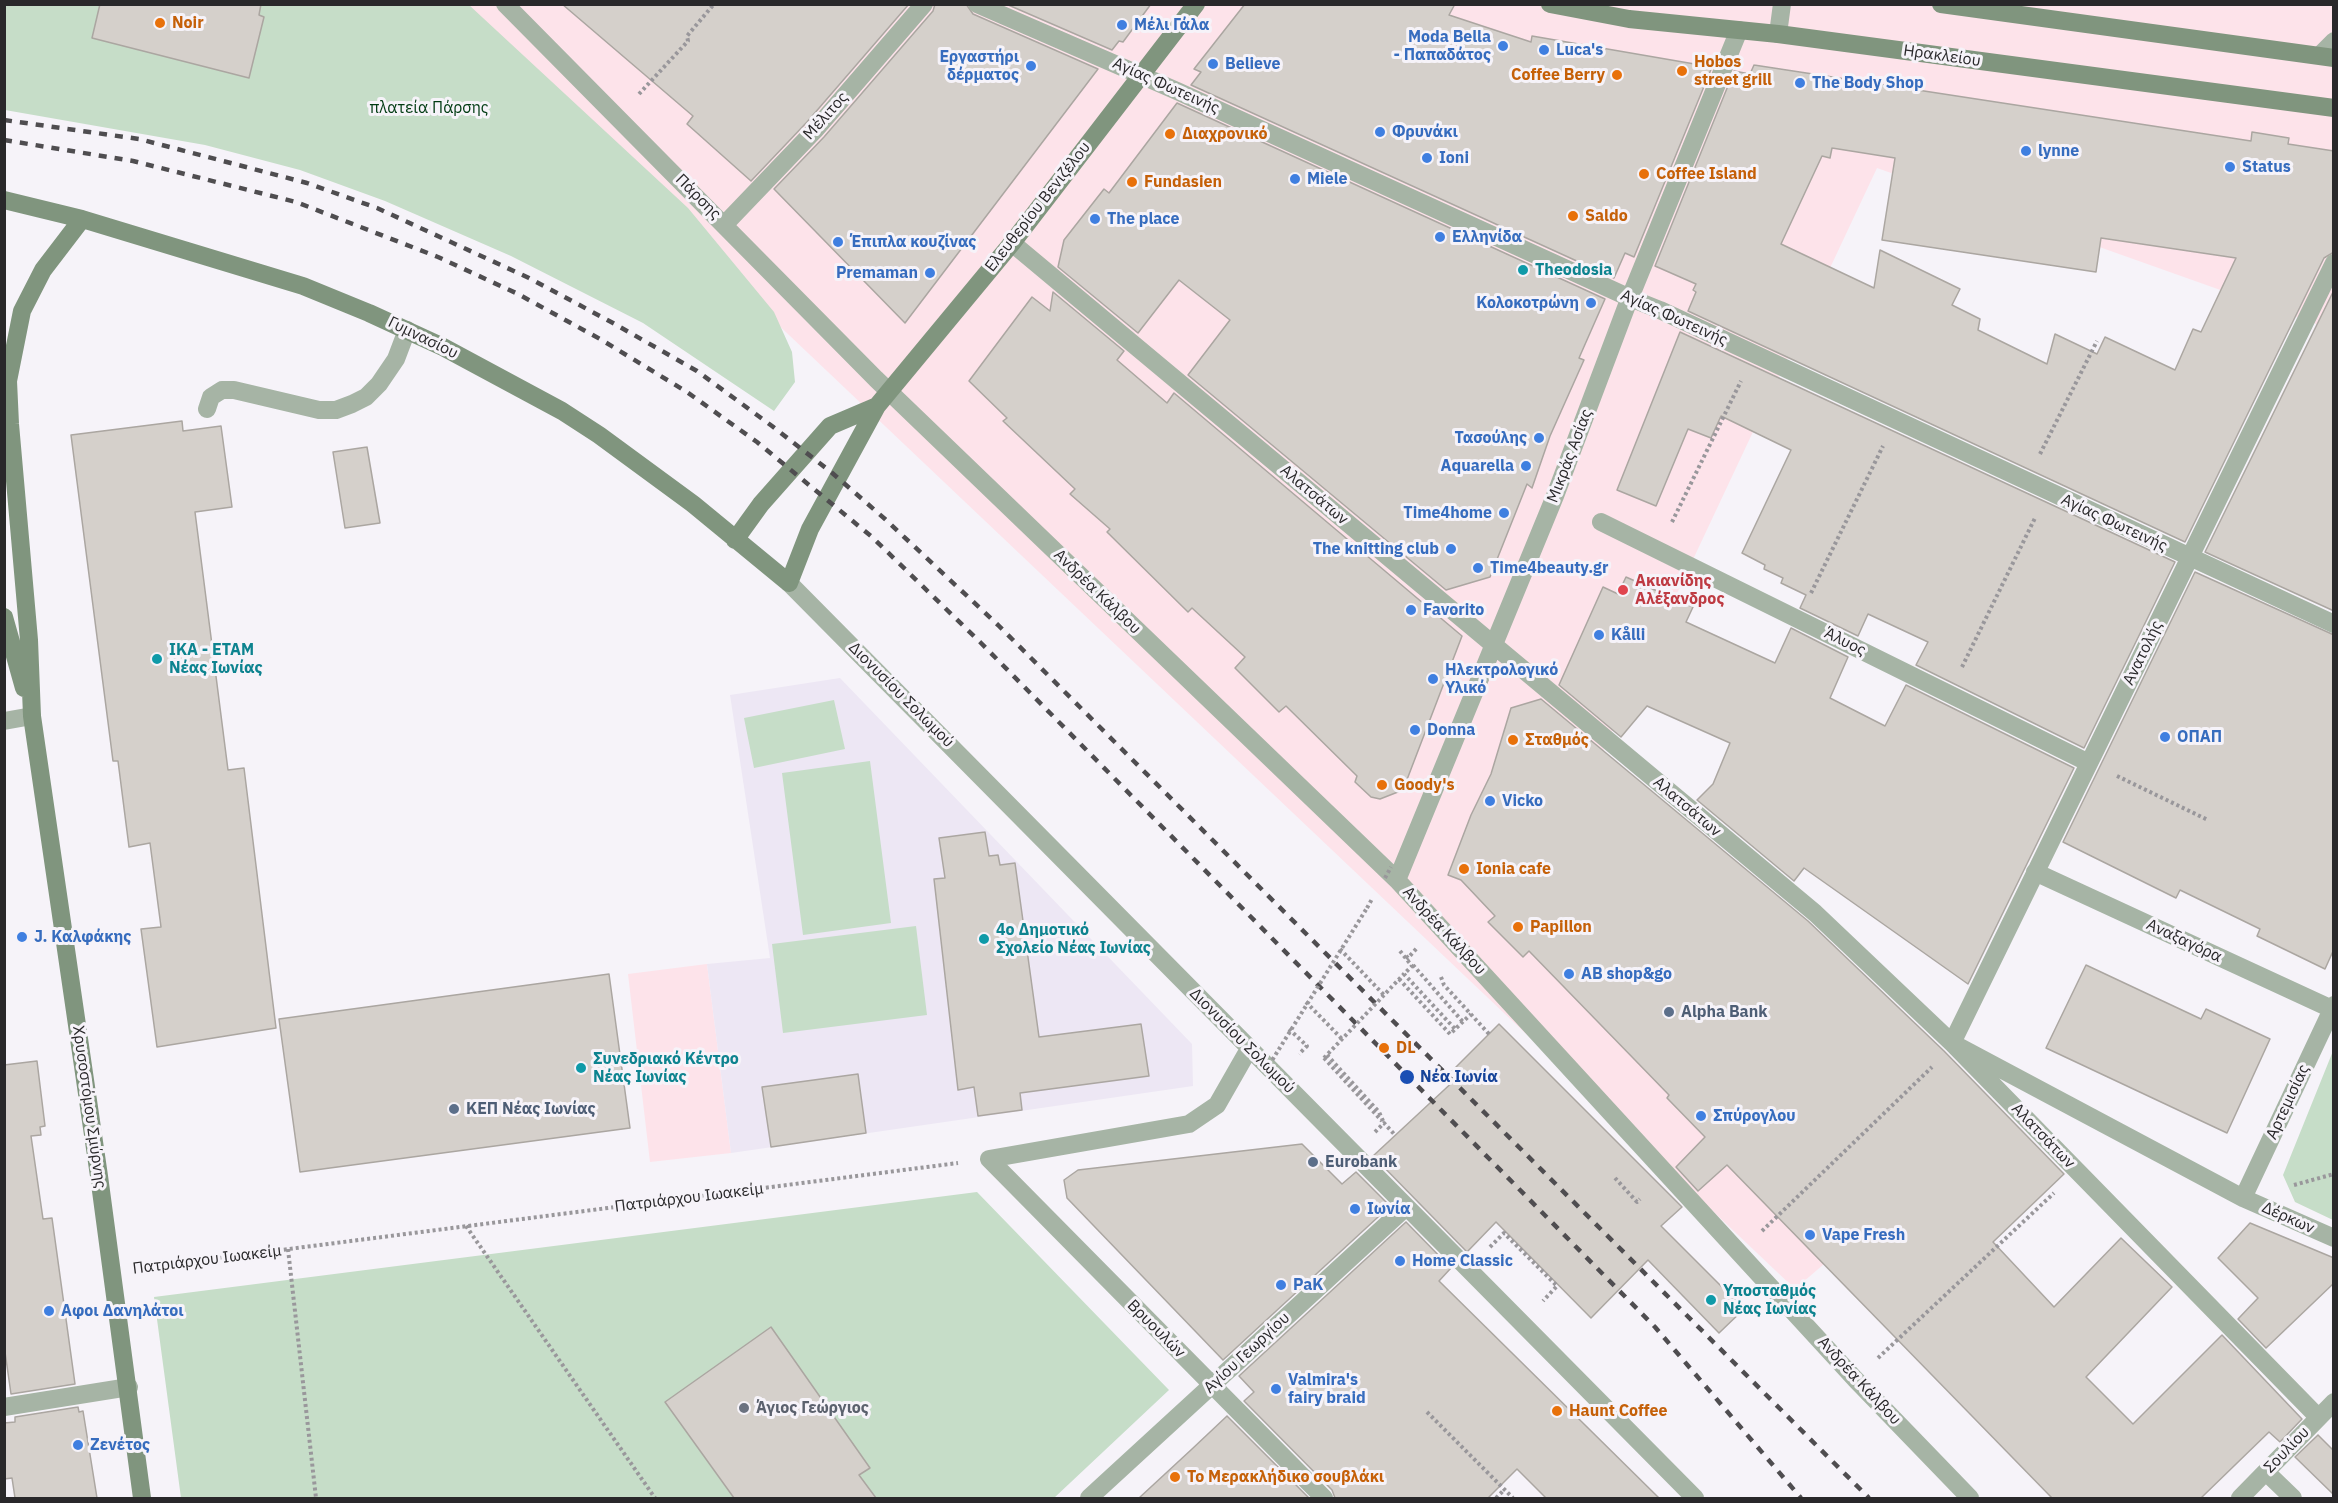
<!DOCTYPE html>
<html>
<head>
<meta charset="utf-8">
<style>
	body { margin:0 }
	#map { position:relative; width:2338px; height:1503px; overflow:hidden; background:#f6f3f9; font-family:"IBM Plex Sans",sans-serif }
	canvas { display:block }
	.frame { position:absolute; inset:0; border:6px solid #29282a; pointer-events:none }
</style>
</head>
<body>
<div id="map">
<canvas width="2338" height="1503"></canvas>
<div class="frame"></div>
</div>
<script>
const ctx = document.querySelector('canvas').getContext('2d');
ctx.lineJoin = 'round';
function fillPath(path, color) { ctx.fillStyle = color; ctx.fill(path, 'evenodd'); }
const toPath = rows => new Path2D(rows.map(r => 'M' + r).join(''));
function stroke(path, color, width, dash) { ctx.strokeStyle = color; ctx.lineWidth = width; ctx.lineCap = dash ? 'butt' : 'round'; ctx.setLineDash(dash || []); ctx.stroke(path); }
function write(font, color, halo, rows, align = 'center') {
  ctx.font = font + ' "IBM Plex Sans",sans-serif'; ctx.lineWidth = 6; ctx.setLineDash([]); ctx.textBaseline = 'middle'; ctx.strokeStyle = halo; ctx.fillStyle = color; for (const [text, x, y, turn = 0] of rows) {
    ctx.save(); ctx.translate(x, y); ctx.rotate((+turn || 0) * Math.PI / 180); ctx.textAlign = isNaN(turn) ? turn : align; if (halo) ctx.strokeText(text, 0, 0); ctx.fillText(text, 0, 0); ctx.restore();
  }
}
fillPath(toPath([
	[441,5,2333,5,2333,330,1877,168,1571,819,1925,1177,1795,1289],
	[707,964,731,1153,650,1162,628,974]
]), '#fde3ea');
fillPath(toPath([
	[840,678,1192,1044,1193,1086,731,1153,707,964,770,958,730,695]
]), '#ede7f4');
fillPath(toPath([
	[4,5,469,5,688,208,774,312,792,352,795,382,774,411,643,323,511,256,385,201,300,170,205,145,5,110],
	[834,700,845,749,754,768,744,718],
	[870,761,891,923,803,935,782,773],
	[916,926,927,1015,783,1033,772,944],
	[2333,1051,2333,1220,2295,1202,2283,1175],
	[977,1192,1169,1390,1054,1498,181,1498,154,1297]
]), '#c6ddc8');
const building = toPath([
	[100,4,261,4,259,15,264,17,249,78,92,38,100,4],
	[562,4,909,4,807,122,751,181,687,124,693,116,562,4],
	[935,4,966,4,973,14,1098,69,905,323,774,189,824,137,933,11,935,4],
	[1006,4,1151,4,1123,42,1119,41,1112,50,1006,4],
	[1245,4,1455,4,1449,15,1531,42,1532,36,1712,67,1634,257,1625,253,1614,278,1191,85,1201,72,1194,69,1245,4],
	[1754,65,2251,141,2252,132,2289,138,2288,144,2334,151,2334,252,2324,258,2185,542,1688,311,1696,292,1693,290,1696,284,1655,266,1734,71,1750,74,1754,65],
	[1832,148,1895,158,1882,240,2096,272,2101,238,2236,258,2201,332,2193,329,2175,370,2105,337,2097,354,2055,334,2047,364,1978,330,1980,319,1952,305,1960,289,1880,250,1874,288,1781,244,1822,156,1830,158,1832,148],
	[1177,103,1605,299,1579,358,1584,360,1550,436,1532,488,1527,484,1490,577,1446,590,1188,375,1230,320,1179,280,1138,333,1058,267,1064,240,1104,189,1109,193,1177,103],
	[2334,290,2334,611,2205,552,2334,290],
	[1053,292,1124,351,1117,360,1167,403,1174,393,1462,636,1403,790,1380,799,1371,797,1355,782,1357,776,1286,706,1279,712,1235,668,1245,657,1192,608,1188,612,1107,532,1110,529,1070,494,1075,489,1003,421,1007,418,969,381,1032,297,1050,311,1053,292],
	[1680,332,2175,562,2084,748,1916,665,1928,642,1868,614,1858,636,1800,608,1806,595,1781,583,1783,578,1764,569,1765,565,1742,553,1791,450,1721,416,1711,438,1688,429,1656,506,1617,490,1680,332],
	[182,421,183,431,221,426,232,507,195,512,228,770,244,768,276,1028,157,1047,141,929,161,927,150,843,129,847,118,761,113,761,71,435,182,421],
	[367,447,380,523,345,528,333,452,367,447],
	[2195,572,2334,635,2334,949,2325,969,2257,936,2260,929,2180,890,2176,898,2063,842,2195,572],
	[1626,577,1693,607,1686,622,1775,663,1791,628,1848,657,1830,698,1885,726,1906,685,2074,768,1968,984,1804,868,1794,881,1697,800,1713,784,1730,743,1647,706,1621,737,1559,685,1603,587,1618,594,1626,577],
	[1541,699,1808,921,1944,1051,2064,1174,1993,1242,2054,1307,2121,1238,2172,1287,2086,1377,2133,1424,2222,1335,2302,1419,2280,1442,2269,1432,2201,1498,2052,1498,1727,1165,1698,1191,1676,1167,1705,1137,1667,1098,1669,1095,1529,951,1523,957,1488,922,1495,916,1461,880,1448,875,1471,815,1491,774,1511,708,1541,699],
	[985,832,989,856,998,855,1000,865,1015,863,1039,1037,1141,1024,1149,1076,1020,1093,1022,1110,978,1116,974,1087,958,1090,934,879,945,878,939,838,985,832],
	[2086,965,2201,1019,2206,1009,2270,1039,2227,1133,2046,1048,2086,965],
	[609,974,630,1128,300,1172,279,1019,609,974],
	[1499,1024,1682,1207,1661,1226,1744,1309,1719,1333,1648,1260,1591,1318,1496,1222,1467,1252,1373,1156,1458,1077,1452,1071,1499,1024],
	[37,1061,45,1126,40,1127,41,1135,31,1136,43,1219,52,1218,75,1384,11,1394,4,1345,4,1065,37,1061],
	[858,1074,866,1133,771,1147,762,1087,858,1074],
	[1302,1144,1342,1184,1356,1172,1390,1206,1223,1360,1067,1198,1064,1180,1078,1170,1302,1144],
	[1406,1222,1451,1268,1439,1281,1659,1498,1546,1498,1517,1469,1488,1498,1335,1498,1332,1490,1244,1401,1254,1392,1239,1376,1406,1222],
	[2250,1223,2334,1258,2334,1283,2266,1348,2238,1319,2258,1298,2218,1258,2250,1223],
	[771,1327,870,1468,859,1475,876,1498,734,1498,665,1402,771,1327],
	[78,1407,79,1412,83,1411,97,1498,15,1498,12,1478,4,1479,4,1423,15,1422,15,1417,78,1407],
	[1227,1416,1309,1498,1139,1498,1192,1449,1227,1416],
	[2318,1435,2334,1451,2334,1495,2295,1457,2318,1435]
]);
fillPath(building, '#d5d0cb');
stroke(building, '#aba6a1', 1.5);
stroke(toPath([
	[639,94,688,41,687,36,714,4],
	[2040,454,2097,341],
	[1672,522,1741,381],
	[1811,593,1883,446],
	[1962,667,2035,518],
	[2117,776,2208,820],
	[1367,908,1372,899],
	[1340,949,1384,995],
	[1400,951,1412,966,1404,974,1455,1029],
	[1406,956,1408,958,1417,948],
	[1413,965,1463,1022],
	[1441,977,1444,985,1489,1034],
	[1399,979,1450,1034,1471,1014],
	[1306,1002,1342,1039],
	[1289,1029,1307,1046,1299,1054],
	[1327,1055,1379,1112,1384,1123],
	[1324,1058,1382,1121],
	[1375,1132,1384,1123,1395,1135],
	[1615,1178,1637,1202,1640,1199],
	[2294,1185,2334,1174],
	[466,1226,655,1498],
	[1762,1231,1932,1067],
	[1490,1247,1504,1233,1557,1286,1543,1301],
	[288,1249,316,1498],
	[141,1268,958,1163],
	[1878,1358,2054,1193],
	[1427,1412,1513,1498],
	[1496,1498,1504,1490]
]), '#99979b', 4, [3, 3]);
stroke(toPath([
	[4,1407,129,1387]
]), '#a6b4a5', 18);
stroke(toPath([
	[505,4,876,379,1397,880,1855,1379,1970,1498],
	[977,4,1177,91,1630,298,1660,310,2334,624],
	[1778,34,1782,4],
	[2320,55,2334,41],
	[725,224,815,130,924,4],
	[1012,243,1815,913,1952,1043,2318,1417],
	[2334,263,1952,1043,2243,1198,2334,1238],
	[207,409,211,397,222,390,234,390,319,410,336,410,352,404,366,397,379,384,396,359,407,330],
	[1601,522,2089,763],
	[789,583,1695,1498],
	[4,721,32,716],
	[2035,872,2334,1010],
	[1397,880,1555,496,1627,305,1739,30],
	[989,1159,1324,1498],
	[989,1159,1189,1124,1217,1105,1249,1049],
	[2243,1198,2334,1005],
	[2266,1472,2293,1498],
	[1089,1498,1406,1207],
	[2240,1498,2334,1402]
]), '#a6b4a5', 18);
stroke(toPath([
	[1550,4,1629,19,1778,34,2334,108],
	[1941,4,2334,58],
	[4,200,82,219,303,286,369,313,443,347,562,411,599,435,693,504,789,583,810,529,877,406,1012,243,1196,4],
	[82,219,43,270,22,311,8,381,10,424,29,640,32,716,99,1176,142,1498],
	[735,540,761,504,830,426,877,406],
	[4,617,24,688]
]), '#80957e', 18);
stroke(toPath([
	[4,120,139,139,307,183,377,208,529,278,613,323,697,371,772,426,831,472,885,519,998,625,1869,1498],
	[4,140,133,161,296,202,438,257,518,294,600,339,687,392,757,442,872,537,980,642,1655,1327,1801,1498]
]), '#4f4d50', 4.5, [8, 8]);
stroke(toPath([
	[1385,878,1391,867],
	[1324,1058,1404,974],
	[1266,1070,1367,908]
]), '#99979b', 4, [3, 3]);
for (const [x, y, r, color] of [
	[160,23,6,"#e8710a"],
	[1122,25,6,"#3f7fe0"],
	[1503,46,6,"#3f7fe0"],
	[1544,50,6,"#3f7fe0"],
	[1213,64,6,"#3f7fe0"],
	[1031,66,6,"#3f7fe0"],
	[1682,71,6,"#e8710a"],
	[1617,75,6,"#e8710a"],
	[1800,83,6,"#3f7fe0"],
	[1380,132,6,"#3f7fe0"],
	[1170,134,6,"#e8710a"],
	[2026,151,6,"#3f7fe0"],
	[1427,158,6,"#3f7fe0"],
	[2230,167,6,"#3f7fe0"],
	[1644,174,6,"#e8710a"],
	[1295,179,6,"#3f7fe0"],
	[1132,182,6,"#e8710a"],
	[1573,216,6,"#e8710a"],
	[1095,219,6,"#3f7fe0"],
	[1440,237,6,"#3f7fe0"],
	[838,242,6,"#3f7fe0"],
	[1523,270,6,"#0f9aa8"],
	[930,273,6,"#3f7fe0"],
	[1591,303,6,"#3f7fe0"],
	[1539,438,6,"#3f7fe0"],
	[1526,466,6,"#3f7fe0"],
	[1504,513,6,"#3f7fe0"],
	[1451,549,6,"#3f7fe0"],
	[1478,568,6,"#3f7fe0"],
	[1623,590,6,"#e0444e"],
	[1411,610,6,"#3f7fe0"],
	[1599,635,6,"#3f7fe0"],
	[157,659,6,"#0f9aa8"],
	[1433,679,6,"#3f7fe0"],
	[1415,730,6,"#3f7fe0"],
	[2165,737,6,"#3f7fe0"],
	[1513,740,6,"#e8710a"],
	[1382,785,6,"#e8710a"],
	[1490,801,6,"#3f7fe0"],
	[1464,869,6,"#e8710a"],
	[1518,927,6,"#e8710a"],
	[22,937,6,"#3f7fe0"],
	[984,939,6,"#0f9aa8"],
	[1569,974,6,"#3f7fe0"],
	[1669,1012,6,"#5c6f8a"],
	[1384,1048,6,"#e8710a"],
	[581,1068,6,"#0f9aa8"],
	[1407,1077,8,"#1a4fb4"],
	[454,1109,6,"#5c6f8a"],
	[1701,1116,6,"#3f7fe0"],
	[1313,1162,6,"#5c6f8a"],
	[1355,1209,6,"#3f7fe0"],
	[1810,1235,6,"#3f7fe0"],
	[1400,1261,6,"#3f7fe0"],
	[1281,1285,6,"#3f7fe0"],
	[1711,1300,6,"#0f9aa8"],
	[49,1311,6,"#3f7fe0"],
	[1276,1389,6,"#3f7fe0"],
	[744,1408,6,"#6b7280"],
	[1557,1411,6,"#e8710a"],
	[78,1445,6,"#3f7fe0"],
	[1175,1477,6,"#e8710a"]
]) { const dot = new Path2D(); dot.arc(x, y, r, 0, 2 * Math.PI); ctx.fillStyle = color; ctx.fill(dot); stroke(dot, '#f6f3f9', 2); }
write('bold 16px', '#c56008', '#f6f3f9', [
	["Noir",172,23],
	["Hobos",1694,62],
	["street grill",1694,80],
	["Coffee Berry",1605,75,"right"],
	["Διαχρονικό",1182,134],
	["Coffee Island",1656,174],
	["Fundasien",1144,182],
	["Saldo",1585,216],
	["Σταθμός",1525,740],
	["Goody's",1394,785],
	["Ionia cafe",1476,869],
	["Papillon",1530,927],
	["DL",1396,1048],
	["Haunt Coffee",1569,1411],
	["Το Μερακλήδικο σουβλάκι",1187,1477]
], 'left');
write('bold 16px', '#366cbe', '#f6f3f9', [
	["Μέλι Γάλα",1134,25],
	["Moda Bella",1491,37,"right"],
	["- Παπαδάτος",1491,55,"right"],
	["Luca's",1556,50],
	["Εργαστήρι",1019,57,"right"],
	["δέρματος",1019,75,"right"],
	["Believe",1225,64],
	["The Body Shop",1812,83],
	["Φρυνάκι",1392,132],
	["lynne",2038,151],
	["Ioni",1439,158],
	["Status",2242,167],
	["Miele",1307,179],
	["The place",1107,219],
	["Ελληνίδα",1452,237],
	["Έπιπλα κουζίνας",850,242],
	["Premaman",918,273,"right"],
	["Κολοκοτρώνη",1579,303,"right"],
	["Τασούλης",1527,438,"right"],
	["Aquarella",1514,466,"right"],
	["Time4home",1492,513,"right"],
	["The knitting club",1439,549,"right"],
	["Time4beauty.gr",1490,568],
	["Favorito",1423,610],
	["Kålli",1611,635],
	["Ηλεκτρολογικό",1445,670],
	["Υλικό",1445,688],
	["Donna",1427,730],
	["ΟΠΑΠ",2177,737],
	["Vicko",1502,801],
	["J. Καλφάκης",34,937],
	["ΑΒ shop&go",1581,974],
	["Σπύρογλου",1713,1116],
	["Ιωνία",1367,1209],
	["Vape Fresh",1822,1235],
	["Home Classic",1412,1261],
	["PaK",1293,1285],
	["Αφοι Δανηλάτοι",61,1311],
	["Valmira's",1288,1380],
	["fairy braid",1288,1398],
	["Ζενέτος",90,1445]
], 'left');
write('16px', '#29282a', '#f6f3f9', [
	["Ηρακλείου",1942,56,8],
	["Αγίας Φωτεινής",1166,86,24],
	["Μέλιτος",826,116,-48],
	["Πάρσης",698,197,45],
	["Ελευθερίου Βενιζέλου",1038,207,-52],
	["Αγίας Φωτεινής",1674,318,24],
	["Γυμνασίου",423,338,26],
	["Μικράς Ασίας",1570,456,-69],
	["Αλατσάτων",1314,495,40],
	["Αγίας Φωτεινής",2114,523,25],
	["Ανδρέα Κάλβου",1097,592,44],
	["Άλυος",1845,642,26],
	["Ανατολής",2143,653,-64],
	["Διονυσίου Σολωμού",901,695,45],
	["Αλατσάτων",1687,807,40],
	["Ανδρέα Κάλβου",1444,931,47],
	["Αναξαγόρα",2184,941,25],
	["Διονυσίου Σολωμού",1242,1041,45],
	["Αρτεμισίας",2288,1102,-65],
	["Χρυσοστόμου Σμύρνης",89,1107,82],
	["Αλατσάτων",2043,1136,46],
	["Πατριάρχου Ιωακείμ",689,1198,-7],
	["Δέρκων",2288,1218,24],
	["Πατριάρχου Ιωακείμ",207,1260,-7],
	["Βρυουλών",1156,1329,45],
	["Αγίου Γεωργίου",1247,1353,-43],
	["Ανδρέα Κάλβου",1859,1381,47],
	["Σουλίου",2287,1450,-46]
]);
write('16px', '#003b12', '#f6f3f9', [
	["πλατεία Πάρσης",429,108]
]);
write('bold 16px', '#0d838f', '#f6f3f9', [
	["Theodosia",1535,270],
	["ΙΚΑ - ΕΤΑΜ",169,650],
	["Νέας Ιωνίας",169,668],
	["4ο Δημοτικό",996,930],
	["Σχολείο Νέας Ιωνίας",996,948],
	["Συνεδριακό Κέντρο",593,1059],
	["Νέας Ιωνίας",593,1077],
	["Υποσταθμός",1723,1291],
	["Νέας Ιωνίας",1723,1309]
], 'left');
write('bold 16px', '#be3a42', '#f6f3f9', [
	["Ακιανίδης",1635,581],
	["Αλέξανδρος",1635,599]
], 'left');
write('bold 16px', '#4e5e75', '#f6f3f9', [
	["Alpha Bank",1681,1012],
	["ΚΕΠ Νέας Ιωνίας",466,1109],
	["Eurobank",1325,1162]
], 'left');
write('bold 16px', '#164399', '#f6f3f9', [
	["Νέα Ιωνία",1420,1077]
], 'left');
write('bold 16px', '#5b616d', '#f6f3f9', [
	["Άγιος Γεώργιος",756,1408]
], 'left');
</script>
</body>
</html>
